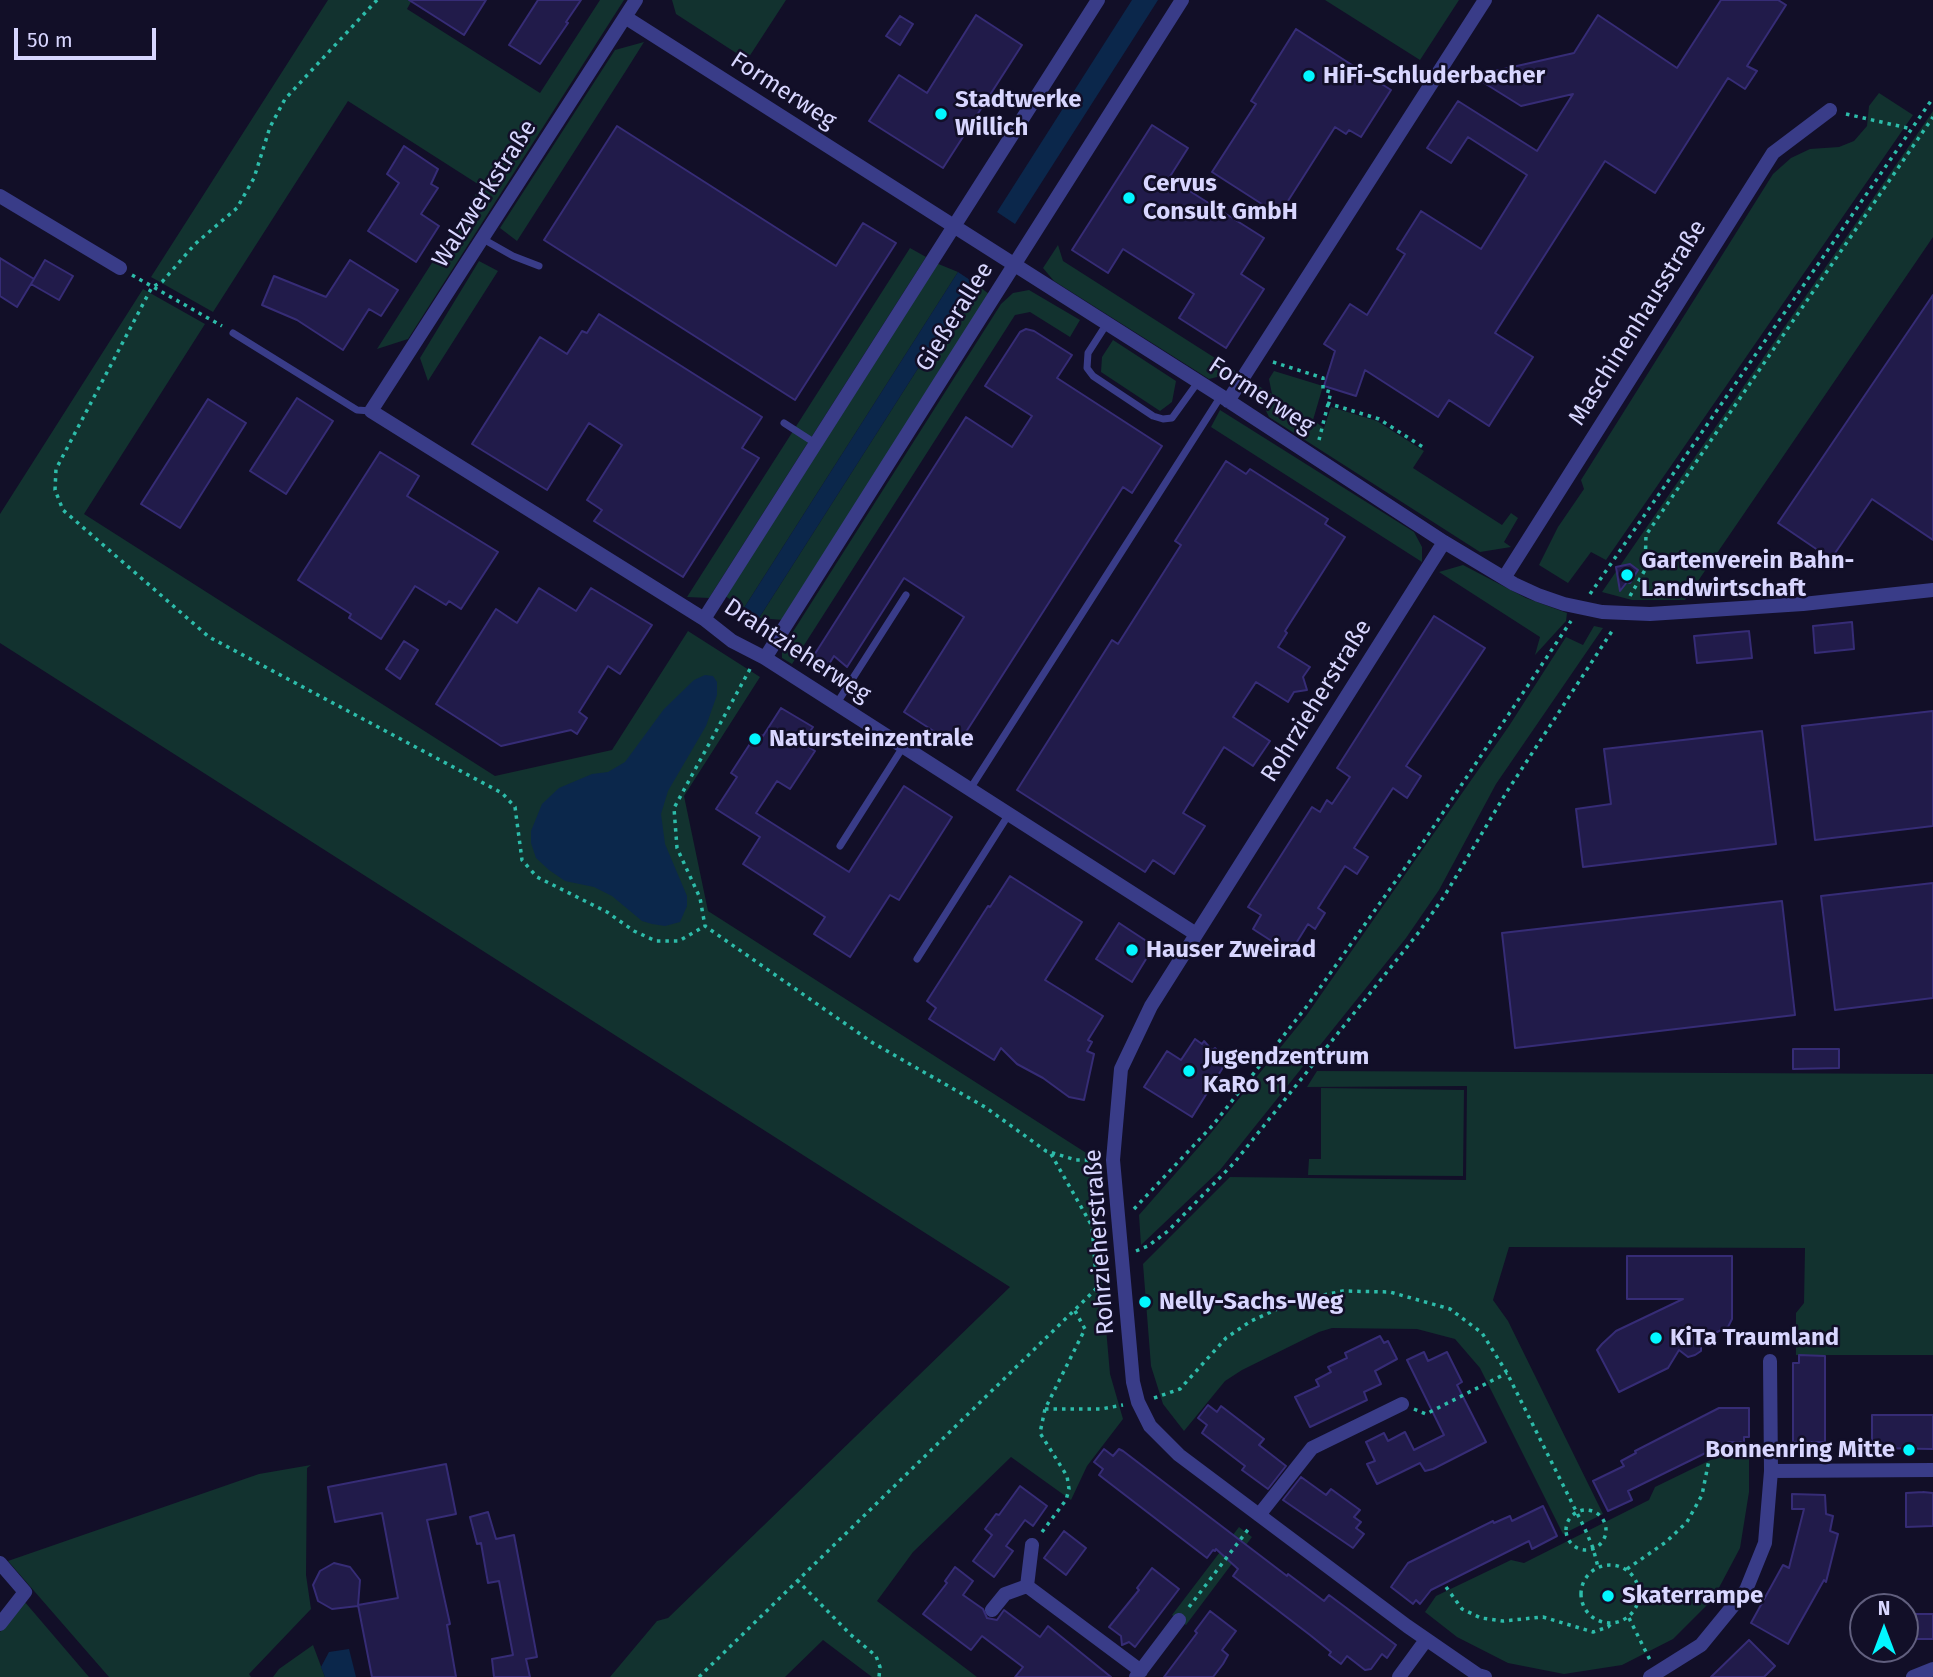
<!DOCTYPE html>
<html>
<head>
<meta charset="utf-8">
<style>
	body { margin:0 }
	#map { position:relative; width:1933px; height:1677px; overflow:hidden; background:#120f28; font-family:"Fira Sans",sans-serif }
	canvas { display:block }
	.north { position:absolute; left:1849px; top:1593px; width:70px; height:70px; box-sizing:border-box; background:#120f28; border:2px solid #615f7e; border-radius:50%; rotate:0deg; font-size:19px; font-weight:700; line-height:28px; text-align:center; color:#d8d6ff }
	.north::after { content:''; display:block; margin:auto; width:24px; height:32px; background:#02f7ff; clip-path:polygon(50% 0,100% 100%,50% 72%,0 100%) }
	.scale { position:absolute; left:14px; top:28px; width:142px; height:32px; box-sizing:border-box; border:4px solid #d8d6ff; border-top:0; padding-left:9px; font-size:21px; line-height:24px; white-space:nowrap; color:#d8d6ff; -webkit-text-stroke:5px #120f28; paint-order:stroke }
</style>
</head>
<body>
<div id="map">
<canvas width="1933" height="1677"></canvas>
<div class="north">N</div>
<div class="scale">50 m</div>
</div>
<script>
const ctx = document.querySelector('canvas').getContext('2d');
ctx.lineJoin = 'round';
function fillPath(path, color) { ctx.fillStyle = color; ctx.fill(path, 'evenodd'); }
const toPath = rows => new Path2D(rows.map(r => 'M' + r).join(''));
function stroke(path, color, width, dash) { ctx.strokeStyle = color; ctx.lineWidth = width; ctx.lineCap = dash ? 'butt' : 'round'; ctx.setLineDash(dash || []); ctx.stroke(path); }
function write(font, color, halo, rows, align = 'center') {
  ctx.font = font + ' "Fira Sans",sans-serif'; ctx.lineWidth = 5; ctx.setLineDash([]); ctx.textBaseline = 'middle'; ctx.strokeStyle = halo; ctx.fillStyle = color; for (const [text, x, y, turn = 0] of rows) {
    ctx.save(); ctx.translate(x, y); ctx.rotate((+turn || 0) * Math.PI / 180); ctx.textAlign = isNaN(turn) ? turn : align; if (halo) ctx.strokeText(text, 0, 0); ctx.fillText(text, 0, 0); ctx.restore();
  }
}
fillPath(toPath([
	[328,0,412,0,407,9,540,93,600,0,624,0,408,339,377,349,481,186,348,101,213,312,151,277],
	[672,0,786,0,747,60,676,14],
	[1325,0,1459,0,1420,60],
	[644,42,627,69,517,241,500,228,615,50],
	[1879,93,1913,115,1606,560,1591,552,1568,583,1539,565,1558,527,1584,489,1581,480,1773,174,1791,158,1810,149,1839,147,1854,141,1867,126,1869,106],
	[1933,111,1933,237,1685,600,1632,600,1602,592],
	[1058,245,1063,261,1237,372,1209,379,1054,281,1043,268],
	[910,248,926,257,709,598,687,597],
	[479,261,498,271,428,381,420,358],
	[936,263,958,272,744,608,725,596],
	[973,282,989,294,783,620,759,618],
	[143,289,205,324,84,514,495,776,612,750,688,631,760,677,684,796,708,911,1091,1156,1110,1374,1123,1419,1087,1466,1071,1500,1011,1457,913,1552,877,1601,977,1677,872,1677,823,1640,785,1677,610,1677,657,1621,668,1618,1010,1287,0,643,0,514],
	[1029,290,1080,320,1070,337,1030,312,1015,315,792,664,782,658,782,649,1001,304,1013,293],
	[1113,340,1176,381,1172,402,1160,411,1101,372,1102,357],
	[1274,371,1323,386,1313,420,1324,428,1331,407,1377,421,1424,451,1413,468,1502,525,1511,513,1518,518,1504,542,1511,547,1480,552,1269,417,1252,382,1272,394,1269,379],
	[1220,410,1414,532,1422,547,1422,562,1211,427],
	[1463,565,1526,598,1567,613,1566,621,1535,655,1540,637,1439,572],
	[1594,626,1603,628,1496,784,1439,890,1406,938,1220,1170,1141,1245,1139,1215,1211,1133,1306,1016,1509,726,1566,637,1583,645],
	[1317,1071,1933,1074,1933,1355,1796,1355,1796,1313,1804,1303,1805,1248,1509,1247,1493,1300,1508,1321,1603,1514,1563,1534,1480,1368,1455,1339,1417,1329,1332,1328,1319,1332,1242,1370,1225,1381,1184,1431,1163,1404,1151,1366,1143,1264,1230,1177,1466,1180,1467,1086,1307,1087],
	[1321,1088,1464,1090,1463,1176,1308,1175,1309,1159,1321,1159],
	[1729,1451,1749,1451,1749,1492,1740,1548,1713,1599,1673,1639,1622,1665,1564,1674,1508,1663,1457,1637,1425,1612,1436,1596,1511,1560,1524,1563,1649,1500,1655,1487],
	[311,1465,307,1468,306,1575,311,1609,249,1674,251,1677,109,1677,8,1561,259,1474],
	[1239,1527,1252,1537,1186,1625,1172,1615],
	[24,1601,89,1677,0,1677,0,1632],
	[313,1645,325,1677,273,1677,279,1669]
]), '#12322f');
fillPath(toPath([
	[1132,0,1158,0,1015,224,997,212],
	[958,272,973,282,759,618,744,608],
	[705,675,713,676,717,682,717,695,706,726,668,791,661,814,665,844,687,896,687,906,680,922,665,926,652,924,642,921,612,896,594,887,565,881,549,870,536,858,531,843,531,831,542,804,559,788,592,774,608,772,625,762,664,709,694,680],
	[349,1649,356,1677,325,1677,321,1667,329,1652]
]), '#0b274b');
const building = toPath([
	[409,0,486,0,464,35,409,0],
	[538,0,581,0,566,22,568,23,540,64,509,45,538,0],
	[1721,0,1778,0,1786,5,1747,66,1757,71,1745,89,1728,78,1655,193,1605,161,1495,333,1533,357,1489,426,1449,400,1438,417,1365,370,1356,396,1324,386,1335,351,1324,344,1350,304,1367,315,1405,254,1397,249,1421,211,1481,249,1527,175,1468,137,1451,163,1427,148,1458,101,1537,151,1573,94,1521,106,1473,76,1574,53,1598,15,1677,68,1721,0],
	[976,15,1022,45,943,168,869,121,899,75,927,93,976,15],
	[900,16,913,24,900,45,886,36,900,16],
	[1296,29,1391,90,1361,137,1349,130,1346,134,1335,127,1279,215,1212,172,1256,104,1251,101,1296,29],
	[1152,125,1188,148,1169,178,1264,238,1241,274,1264,289,1226,348,1179,318,1194,294,1123,249,1108,273,1072,250,1152,125],
	[617,126,836,266,863,223,896,243,795,400,544,240,617,126],
	[404,146,438,169,431,184,438,188,421,214,439,226,416,262,368,231,399,183,387,174,404,146],
	[0,258,34,279,17,307,0,296,0,258],
	[45,260,73,276,59,300,31,284,45,260],
	[350,260,398,290,381,316,369,309,343,350,297,320,262,305,274,276,326,297,350,260],
	[1933,295,1933,540,1872,499,1831,559,1778,523,1933,295],
	[599,314,762,417,742,448,759,458,683,577,594,521,602,510,587,500,622,445,589,423,547,490,472,444,540,337,567,354,582,331,587,333,599,314],
	[1026,329,1034,331,1072,355,1057,378,1162,446,1132,493,1123,487,957,746,904,712,964,617,904,578,847,667,834,656,826,669,811,660,966,417,1012,447,1032,416,985,386,1020,332,1026,329],
	[297,398,333,421,286,494,250,471,297,398],
	[208,399,246,423,180,528,141,504,208,399],
	[380,452,419,476,407,496,498,552,461,609,449,601,446,605,415,586,381,639,349,618,351,614,298,580,380,452],
	[1226,461,1246,474,1250,469,1328,519,1325,524,1345,537,1285,631,1287,633,1278,647,1310,667,1303,677,1307,690,1294,692,1288,702,1256,682,1233,717,1270,741,1253,766,1224,747,1183,813,1205,826,1174,874,1153,860,1145,872,1017,790,1112,640,1118,644,1181,545,1175,541,1226,461],
	[1630,564,1638,570,1630,583,1627,582,1620,591,1616,567,1630,564],
	[539,588,576,611,591,588,652,625,620,674,608,666,579,712,587,718,577,734,571,730,501,746,436,704,496,609,517,623,539,588],
	[1434,616,1485,648,1406,766,1421,776,1407,798,1393,788,1354,848,1368,857,1357,874,1345,866,1318,908,1325,913,1315,929,1308,924,1290,953,1253,929,1261,915,1248,907,1312,807,1320,812,1327,800,1332,804,1350,777,1337,768,1434,616],
	[1852,622,1854,649,1815,653,1813,626,1852,622],
	[1749,631,1752,658,1697,663,1694,636,1749,631],
	[404,641,418,650,400,679,386,669,404,641],
	[781,708,813,727,802,743,815,751,790,789,777,781,756,813,849,872,904,786,952,817,899,900,890,895,850,957,814,934,825,917,743,864,760,837,716,809,737,777,731,773,757,733,763,736,781,708],
	[1933,711,1933,826,1815,840,1802,726,1933,711],
	[1762,731,1776,844,1583,867,1576,809,1611,804,1604,749,1762,731],
	[1010,876,1082,922,1045,980,1103,1016,1088,1040,1092,1042,1087,1051,1094,1054,1084,1100,1069,1097,1043,1078,1017,1064,1001,1048,994,1060,929,1019,936,1008,927,1001,988,906,990,907,1010,876],
	[1933,883,1933,998,1835,1010,1821,896,1933,883],
	[1782,901,1795,1015,1515,1048,1502,933,1782,901],
	[1119,923,1154,946,1132,982,1096,959,1119,923],
	[1195,1039,1202,1044,1204,1041,1212,1050,1215,1048,1227,1061,1192,1117,1144,1087,1167,1051,1181,1060,1195,1039],
	[1793,1049,1839,1049,1839,1068,1793,1069,1793,1049],
	[1627,1256,1732,1256,1732,1319,1728,1327,1717,1332,1701,1344,1701,1351,1695,1355,1688,1357,1679,1350,1668,1368,1619,1392,1597,1350,1602,1344,1616,1331,1683,1299,1627,1299,1627,1256],
	[1380,1336,1384,1343,1388,1341,1397,1359,1375,1371,1381,1384,1364,1392,1367,1400,1310,1427,1295,1397,1319,1386,1316,1380,1331,1372,1328,1367,1347,1358,1345,1353,1380,1336],
	[1424,1352,1428,1361,1447,1352,1462,1382,1457,1385,1486,1442,1433,1469,1425,1471,1420,1463,1377,1484,1367,1464,1375,1461,1366,1442,1384,1433,1388,1441,1405,1432,1414,1450,1444,1435,1407,1360,1424,1352],
	[1799,1355,1825,1356,1825,1442,1793,1442,1793,1363,1799,1363,1799,1355],
	[1208,1405,1217,1412,1221,1406,1264,1439,1259,1445,1286,1466,1268,1489,1242,1470,1245,1466,1202,1433,1207,1425,1198,1418,1208,1405],
	[1719,1408,1749,1408,1749,1437,1744,1437,1744,1442,1728,1442,1628,1491,1632,1500,1608,1511,1593,1481,1624,1466,1621,1461,1636,1453,1635,1451,1719,1408],
	[1872,1415,1933,1415,1933,1449,1872,1448,1872,1415],
	[1104,1449,1113,1456,1119,1449,1123,1451,1287,1576,1288,1574,1324,1601,1329,1595,1396,1645,1387,1658,1382,1654,1371,1669,1365,1670,1347,1656,1341,1664,1329,1655,1331,1652,1310,1635,1233,1576,1238,1569,1216,1549,1215,1551,1213,1550,1207,1558,1099,1475,1103,1469,1094,1462,1104,1449],
	[446,1464,456,1514,427,1520,450,1624,447,1625,456,1677,372,1677,358,1605,398,1598,382,1513,335,1522,328,1487,446,1464],
	[1301,1477,1326,1495,1331,1489,1360,1510,1354,1517,1361,1522,1356,1528,1364,1534,1353,1548,1283,1500,1301,1477],
	[1020,1486,1047,1506,1033,1526,1025,1520,1006,1546,1013,1551,994,1577,973,1561,992,1535,985,1529,996,1514,999,1515,1020,1486],
	[1923,1492,1933,1493,1933,1526,1906,1527,1906,1493,1923,1492],
	[1792,1494,1825,1495,1826,1514,1833,1516,1830,1531,1838,1534,1826,1582,1824,1580,1788,1644,1751,1623,1783,1565,1789,1568,1804,1509,1792,1509,1792,1494],
	[1543,1506,1557,1536,1532,1549,1529,1541,1431,1590,1420,1604,1416,1600,1413,1604,1391,1587,1408,1563,1493,1521,1494,1523,1510,1516,1512,1521,1543,1506],
	[488,1512,496,1539,514,1535,537,1657,526,1659,530,1677,494,1677,492,1659,513,1655,499,1581,488,1583,481,1543,477,1544,470,1517,488,1512],
	[1064,1531,1086,1548,1066,1575,1044,1558,1064,1531],
	[334,1563,350,1567,360,1580,358,1606,332,1609,318,1601,313,1585,320,1571,334,1563],
	[955,1567,973,1581,963,1595,983,1609,987,1618,997,1620,1004,1610,1040,1637,1048,1626,1111,1677,1015,1677,1023,1667,982,1636,971,1650,923,1614,947,1583,945,1581,955,1567],
	[1152,1568,1179,1589,1135,1647,1129,1642,1122,1645,1121,1636,1109,1627,1139,1590,1137,1588,1152,1568],
	[1210,1611,1236,1631,1222,1650,1228,1655,1223,1664,1213,1677,1164,1677,1197,1633,1195,1631,1210,1611],
	[1905,1614,1933,1614,1933,1639,1911,1639,1911,1633,1905,1633,1905,1614],
	[1749,1640,1775,1666,1764,1677,1711,1677,1749,1640]
]);
fillPath(building, '#211b4a');
stroke(building, '#362c76', 2);
stroke(toPath([
	[377,0,285,99,270,127,254,178,237,208,195,244,162,282,152,287,56,469,55,490,63,510,209,637,502,793,515,807,522,860,537,877,607,912,634,931,656,941,679,941,705,926],
	[1846,114,1912,129],
	[132,275,222,326],
	[1273,362,1323,378,1323,390,1331,392,1319,440],
	[1327,403,1379,419,1426,449],
	[1590,594,1933,98],
	[1630,596,1645,570,1646,535,1933,117],
	[750,669,674,808,677,848,700,898,705,926,873,1043,985,1107,1046,1151,1076,1160,1098,1160],
	[1051,1154,1092,1226],
	[1134,1209,1213,1125,1307,1006,1424,841,1571,621],
	[1136,1251,1148,1246,1168,1231,1234,1163,1419,932,1445,895,1506,793,1614,628],
	[1154,1398,1180,1389,1226,1338,1251,1321,1295,1301,1343,1291,1390,1292,1450,1309,1482,1333,1507,1373,1585,1529,1593,1548,1598,1567],
	[1045,1409,1101,1409,1123,1405],
	[1414,1409,1426,1414,1507,1373],
	'1566 1530a20 20 0 1 1 40 0a20 20 0 1 1-40 0Z',
	[1042,1532,1066,1500,1069,1489,1067,1476,1040,1433,1045,1409,1085,1329,1074,1309],
	'1581 1594a29 29 0 1 1 58 0a29 29 0 1 1-58 0Z',
	[1627,1569,1666,1542,1687,1522,1702,1495,1710,1455],
	[797,1580,850,1634,876,1656,880,1667,879,1677],
	[1446,1587,1462,1609,1481,1618,1503,1621,1543,1617,1593,1632,1608,1627,1611,1624],
	[1189,1607,1250,1527],
	[1629,1618,1650,1660],
	[699,1677,1097,1288,1092,1226,1104,1224]
]), '#2dbcaa', 3.5, [3.5, 5]);
stroke(toPath([
	[483,239,513,256,539,266],
	[1106,325,1088,353,1087,368,1093,376,1153,416,1163,419,1172,418,1198,382],
	[233,333,357,410,371,411],
	[784,423,815,443],
	[837,703,906,595],
	[970,789,1221,396],
	[840,846,903,747],
	[917,959,1009,814]
]), '#393c88', 7);
stroke(toPath([
	[636,0,371,411,704,619,732,641,765,658,1196,934],
	[625,17,1221,396,1444,542,1514,584,1538,595,1564,604,1602,612,1650,614,1803,604,1933,590],
	[0,196,120,268],
	[1228,401,1485,0],
	[1444,542,1151,1006,1121,1069,1113,1160,1133,1382,1138,1402,1150,1426,1179,1455,1407,1626,1478,1675,1485,1677],
	[1504,578,1773,153,1830,110],
	[704,619,1098,0],
	[765,658,1182,0],
	[1770,1361,1771,1471],
	[1259,1515,1312,1448,1402,1404],
	[0,1563,25,1592,0,1624],
	[1027,1586,1141,1671],
	[992,1610,1005,1594,1027,1586,1032,1545],
	[1136,1677,1179,1620],
	[1399,1677,1426,1640],
	[1650,1677,1701,1645,1746,1590,1765,1543,1771,1471,1933,1470],
	[1913,1677,1933,1669]
]), '#393c88', 14);
for (const [x, y, r, color] of [
	[1309,76,7,"#02f7ff"],
	[941,114,7,"#02f7ff"],
	[1129,198,7,"#02f7ff"],
	[1627,575,7,"#02f7ff"],
	[755,739,7,"#02f7ff"],
	[1132,950,7,"#02f7ff"],
	[1189,1071,7,"#02f7ff"],
	[1145,1302,7,"#02f7ff"],
	[1656,1338,7,"#02f7ff"],
	[1909,1450,7,"#02f7ff"],
	[1608,1596,7,"#02f7ff"]
]) { const dot = new Path2D(); dot.arc(x, y, r, 0, 2 * Math.PI); ctx.fillStyle = color; ctx.fill(dot); stroke(dot, '#120f28', 2.5); }
write('bold 24px', '#d8d6ff', '#120f28', [
	["HiFi-Schluderbacher",1323,76],
	["Stadtwerke",955,100],
	["Willich",955,128],
	["Cervus",1143,184],
	["Consult GmbH",1143,212],
	["Gartenverein Bahn-",1641,561],
	["Landwirtschaft",1641,589],
	["Natursteinzentrale",769,739],
	["Hauser Zweirad",1146,950],
	["Jugendzentrum",1203,1057],
	["KaRo 11",1203,1085],
	["Nelly-Sachs-Weg",1159,1302],
	["KiTa Traumland",1670,1338],
	["Bonnenring Mitte",1895,1450,"right"],
	["Skaterrampe",1622,1596]
], 'left');
write('24px', '#d8d6ff', '#120f28', [
	["Formerweg",783,91,33],
	["Walzwerkstraße",485,194,-57],
	["Gießerallee",955,317,-58],
	["Maschinenhausstraße",1638,323,-58],
	["Formerweg",1261,396,33],
	["Drahtzieherweg",797,651,33],
	["Rohrzieherstraße",1317,701,-58],
	["Rohrzieherstraße",1100,1242,-94]
]);
</script>
</body>
</html>
